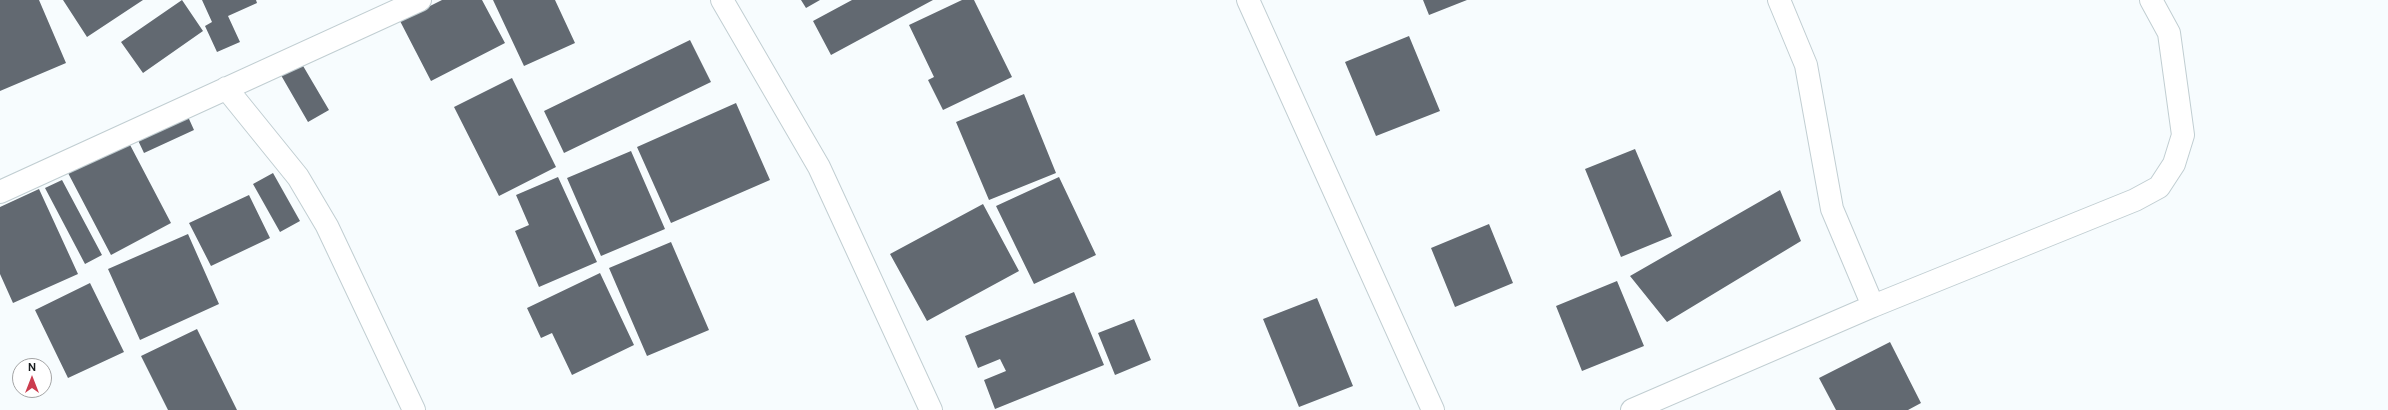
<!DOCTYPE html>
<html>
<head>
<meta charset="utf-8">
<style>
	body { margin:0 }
	#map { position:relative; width:2388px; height:410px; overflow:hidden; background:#f7fcfe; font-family:"DM Sans",sans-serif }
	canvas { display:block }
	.north { position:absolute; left:12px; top:358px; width:40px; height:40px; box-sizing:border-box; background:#fff; border:1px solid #a3a4a5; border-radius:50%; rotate:0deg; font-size:11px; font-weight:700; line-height:16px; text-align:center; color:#181c1e }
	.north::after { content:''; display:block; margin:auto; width:14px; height:18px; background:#cc3c4e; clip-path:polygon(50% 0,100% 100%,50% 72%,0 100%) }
</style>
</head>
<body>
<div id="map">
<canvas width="2388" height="410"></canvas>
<div class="north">N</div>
</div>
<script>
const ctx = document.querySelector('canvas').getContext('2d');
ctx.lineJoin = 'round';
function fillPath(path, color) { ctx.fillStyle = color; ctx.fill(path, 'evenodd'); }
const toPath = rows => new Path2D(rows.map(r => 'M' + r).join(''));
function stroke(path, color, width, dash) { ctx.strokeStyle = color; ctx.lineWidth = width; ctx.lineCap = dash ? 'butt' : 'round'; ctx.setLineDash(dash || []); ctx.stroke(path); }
fillPath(toPath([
	[0,0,39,0,66,63,0,91],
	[63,0,143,0,87,37],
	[182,0,203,31,143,73,121,42],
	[202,0,256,0,257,3,228,16,240,42,217,52,205,26,212,22],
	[442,0,482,0,505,43,431,81,400,21],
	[493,0,555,0,575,43,524,66],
	[801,0,820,0,806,8],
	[852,0,933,0,831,55,813,21],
	[962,0,974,0,1012,77,943,110,928,80,934,77,909,25],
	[1423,0,1467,0,1429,15],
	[1409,36,1440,111,1376,136,1345,62],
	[690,40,711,82,564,153,544,111],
	[299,59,329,110,308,122,278,70],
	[512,78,556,167,499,196,454,107],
	[1024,94,1056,173,989,200,956,122],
	[736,103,770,180,671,223,637,147],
	[185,110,194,130,144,153,135,134],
	[128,141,171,223,111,255,68,173],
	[1635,149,1672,236,1621,257,1585,169],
	[631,151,665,229,601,256,567,178],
	[273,173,300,221,280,232,253,184],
	[558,177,597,262,539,287,515,231,529,225,516,195],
	[1059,177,1096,255,1034,284,996,206],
	[62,180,102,255,85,264,45,188],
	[39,189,78,274,13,303,0,274,0,207],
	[1780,190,1801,241,1667,322,1630,276],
	[249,195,270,238,211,266,189,223],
	[983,204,1019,271,927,321,890,254],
	[1489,224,1513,283,1455,307,1431,248],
	[188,234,219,304,140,340,108,269],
	[671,242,709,330,647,356,609,268],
	[600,273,634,345,572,375,552,333,541,338,527,308],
	[1617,281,1644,346,1582,371,1556,306],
	[90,283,124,352,68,378,35,310],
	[1074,292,1104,365,995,409,984,380,1006,371,1000,359,978,368,965,336],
	[1317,298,1353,386,1299,407,1263,319],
	[1134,319,1151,360,1115,375,1098,333],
	[197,329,237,410,168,410,141,356],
	[1890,342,1921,403,1908,410,1836,410,1819,378]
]), '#626971');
const street = toPath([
	[722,0,819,167,931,410],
	[1248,0,1433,410],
	[1779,0,1806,65,1832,209,1873,306],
	[226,88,298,177,327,226,414,410],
	[0,192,420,0],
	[1632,410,1873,306,2135,200,2159,187,2174,164,2183,135,2169,33,2151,0]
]);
stroke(street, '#c1ced2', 24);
stroke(street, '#fff', 22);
</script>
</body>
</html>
